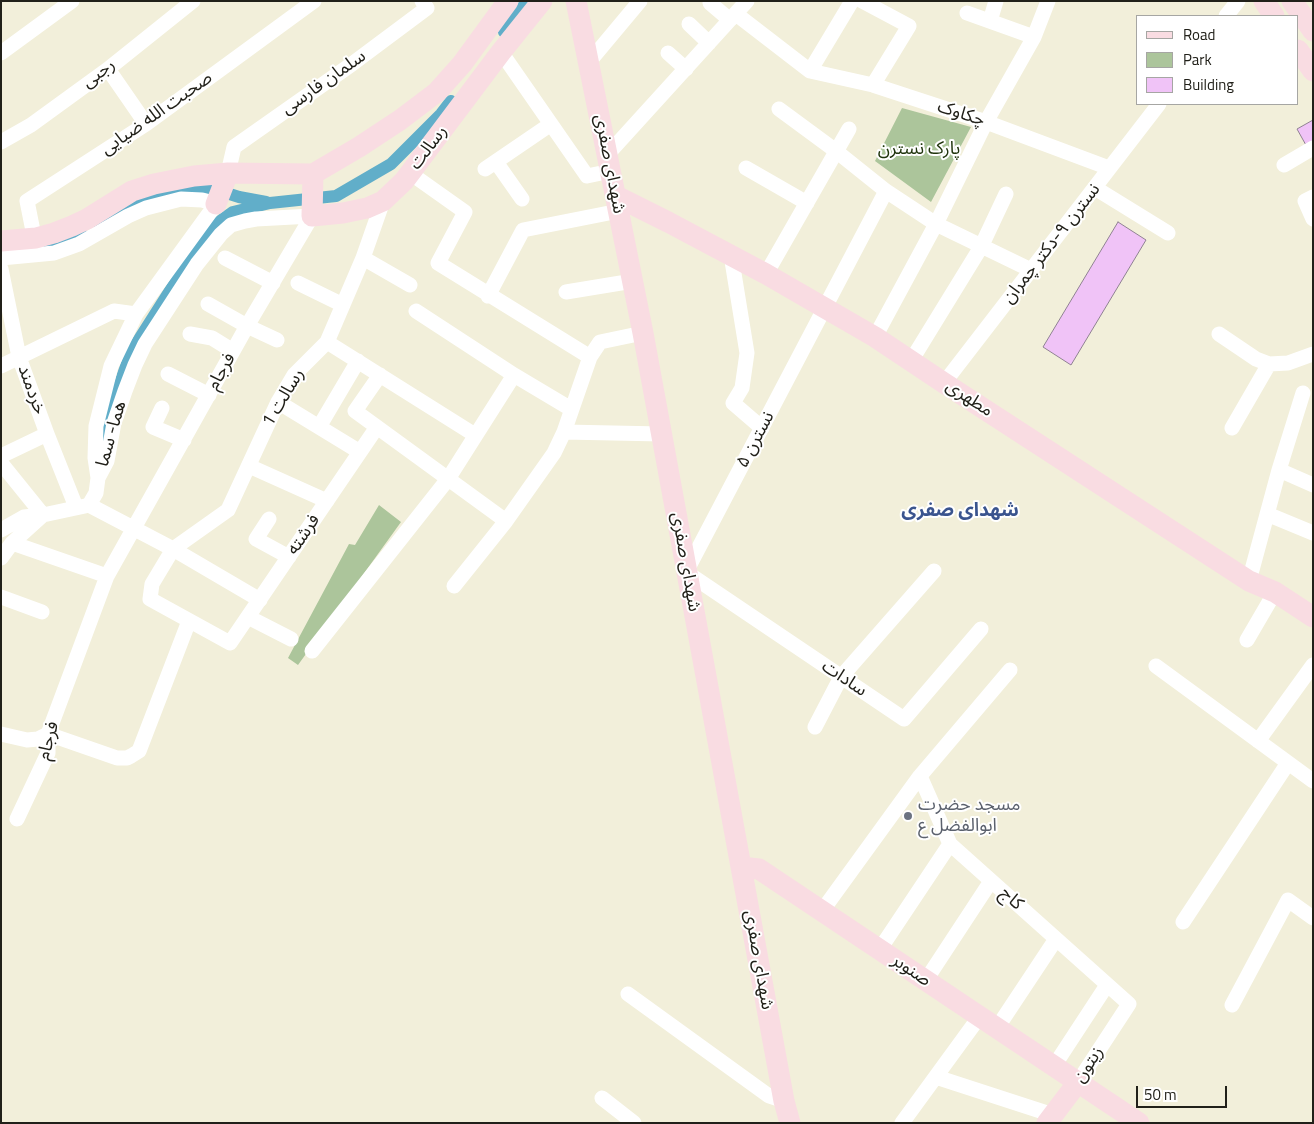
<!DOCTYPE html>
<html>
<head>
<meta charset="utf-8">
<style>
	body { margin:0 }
	#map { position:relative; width:1314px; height:1124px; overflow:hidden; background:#f2efda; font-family:"Titillium Web",sans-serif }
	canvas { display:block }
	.frame { position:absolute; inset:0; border:2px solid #212019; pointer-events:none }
	.legend { position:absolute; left:1136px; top:15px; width:162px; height:90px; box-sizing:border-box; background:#fff; border:1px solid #a6a6a3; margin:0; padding:6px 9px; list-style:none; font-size:15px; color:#212019 }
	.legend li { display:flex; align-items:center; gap:10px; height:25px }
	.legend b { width:25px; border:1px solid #a6a6a3 }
	.scale { position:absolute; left:1136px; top:1086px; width:91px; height:22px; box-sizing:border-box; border:2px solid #212019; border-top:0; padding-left:6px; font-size:15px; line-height:18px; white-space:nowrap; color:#212019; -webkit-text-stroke:4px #fff; paint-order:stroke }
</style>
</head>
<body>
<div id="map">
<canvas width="1314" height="1124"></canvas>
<div class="frame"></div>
<ul class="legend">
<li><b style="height:6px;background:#f9dce2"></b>Road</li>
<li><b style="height:14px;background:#acc59b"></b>Park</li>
<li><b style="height:14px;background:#f0c3f7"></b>Building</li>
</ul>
<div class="scale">50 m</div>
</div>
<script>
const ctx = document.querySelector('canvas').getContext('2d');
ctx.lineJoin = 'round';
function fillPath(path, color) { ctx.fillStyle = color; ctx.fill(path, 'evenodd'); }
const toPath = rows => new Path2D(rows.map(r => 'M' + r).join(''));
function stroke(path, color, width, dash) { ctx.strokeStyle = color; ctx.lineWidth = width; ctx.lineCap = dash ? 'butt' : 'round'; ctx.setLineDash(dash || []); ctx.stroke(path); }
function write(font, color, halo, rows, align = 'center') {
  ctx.font = font + ' "Titillium Web","Noto Sans Arabic",sans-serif'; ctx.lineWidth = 4; ctx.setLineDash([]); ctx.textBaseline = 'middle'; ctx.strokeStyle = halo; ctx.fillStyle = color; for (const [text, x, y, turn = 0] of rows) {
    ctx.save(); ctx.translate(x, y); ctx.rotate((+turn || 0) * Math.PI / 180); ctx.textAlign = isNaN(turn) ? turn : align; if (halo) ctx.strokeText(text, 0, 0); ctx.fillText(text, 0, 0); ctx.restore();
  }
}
fillPath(toPath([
	[902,108,971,127,931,202,875,161],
	[379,505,401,522,298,665,288,658,349,544,355,545]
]), '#acc59b');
stroke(toPath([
	[504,32,527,1],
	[98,223,139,202,168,192,192,187,211,188,239,197,266,202],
	[31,249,43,247,61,242,81,233],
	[100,455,106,423,131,352,192,256,219,222,233,212,270,203,336,196,391,164,441,114,451,101]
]), '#61aec9', 12);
const building = toPath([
	[1313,120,1313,144,1307,147,1297,129,1313,120],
	[1118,222,1146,240,1071,365,1043,347,1118,222]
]);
fillPath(building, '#f0c3f7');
stroke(building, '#8f8292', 1);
stroke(toPath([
	[862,1,909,26,873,85],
	[710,3,730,20],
	[967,13,1034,37],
	[736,14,810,71,873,85,986,122,1109,168],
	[1226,16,1238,1],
	[990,21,996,1],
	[689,24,709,43],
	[501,52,587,176,611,171],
	[1,53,72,1],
	[668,53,686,69],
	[589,62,640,1],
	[108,69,146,124],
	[810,71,852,1],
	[779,109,836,151,886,191,936,224,1031,270],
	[1,142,31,125,108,69,193,1],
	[607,155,747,1],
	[496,162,522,199],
	[1284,165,1313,148],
	[746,168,807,203],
	[485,169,551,124],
	[228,173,234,147,352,64,427,8,422,1],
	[410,173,465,212,438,263,590,357],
	[1095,188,1168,233],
	[886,191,686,572,904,719,981,629],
	[1313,197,1305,201,1313,219],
	[36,246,27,201,146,124,314,1],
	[731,255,747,353,742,388,733,403,762,428],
	[1,258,54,253,79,244,128,216,146,208,181,199,202,200,216,204,136,314,111,366,96,426,95,458,98,478],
	[225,258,273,283],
	[363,258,410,285],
	[1,269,19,357,47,434,76,507],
	[766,274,849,129],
	[298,283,343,305],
	[566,292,633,281],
	[488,296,523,230,619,211],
	[208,304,247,326,277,340],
	[416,311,514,375,571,409],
	[190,334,212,338,233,351],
	[1219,334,1256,359,1269,364,1288,363,1313,354],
	[875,337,936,224,986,122,1034,37,1048,1],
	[327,342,475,435],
	[911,361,981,247,1006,194],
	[1,366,114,311,136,314],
	[168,374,209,395],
	[380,375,355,411,506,521],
	[944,383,1159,104],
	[278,402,360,452],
	[162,408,153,427,184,440],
	[319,427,358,361],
	[377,427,230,643,150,599,152,584,173,549,228,510,278,402,294,375,327,342,363,258,383,201],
	[1232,428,1269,364],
	[564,432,662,434],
	[1,456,47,434],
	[1,463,43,515],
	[249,466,327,501],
	[1279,470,1313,485],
	[89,505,96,493,98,478,107,461,114,423,125,391,135,365,145,344,197,264,221,234,231,225,245,221,256,219,312,216],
	[89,505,173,549,260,600],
	[1267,514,1313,533],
	[269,519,256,539,289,557],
	[1,530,24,517,43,515],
	[12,543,107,576],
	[1,558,12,543,43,515,85,506],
	[1249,581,1279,470,1303,393],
	[454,586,506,521,554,453,564,432,590,357,600,342,643,333],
	[1,597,42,612],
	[248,617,291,639],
	[1247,640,1275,592],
	[312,651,448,479,514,375],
	[1156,666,1313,781],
	[815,727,841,677,934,571],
	[1,734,27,740,38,739,48,734,117,758,127,758,131,756,139,751,189,621],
	[1258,741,1313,665],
	[920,776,950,844,1129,1004,1078,1082],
	[17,819,48,753,48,734,107,576,247,326,312,216],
	[822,911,920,776,1010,670],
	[1183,922,1288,763],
	[880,949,950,844],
	[926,980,991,881],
	[628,994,769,1096,784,1101],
	[1232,1005,1288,900,1313,918],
	[997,1028,1056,939],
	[1054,1066,1107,985],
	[936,1077,1053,1115],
	[602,1098,634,1123],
	[902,1123,980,1016]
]), '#fff', 15);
stroke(toPath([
	[576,1,643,333,784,1101,790,1123],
	[1264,1,1274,16],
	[1292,1,1313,31],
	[1298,50,1313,71],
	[313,174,312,216,343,213,367,208,383,201,404,181,501,52,542,1],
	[616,196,668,222,766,274,875,337,944,383,1249,581,1275,592,1313,617],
	[216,204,228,173],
	[1,241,36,238,54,233,72,226,87,219,132,191,154,184,194,176,228,173,313,174,359,147,400,120,437,92,462,64,508,1],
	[741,867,759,869,1139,1123],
	[1047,1123,1078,1082]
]), '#f9dce2', 21);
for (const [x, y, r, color] of [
	[908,816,5,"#6b7280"]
]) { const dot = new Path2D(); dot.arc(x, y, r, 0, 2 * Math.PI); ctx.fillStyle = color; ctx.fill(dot); stroke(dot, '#fff', 2); }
write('18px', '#212019', '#fff', [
	["رجبی",99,74,-37],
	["سلمان فارسی",324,83,-35],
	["صحبت الله ضیایی",157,114,-35],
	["چکاوک",961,114,18],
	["رسالت",429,148,-53],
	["شهدای صفری",609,164,79],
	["نسترن ۹-دکتر چمران",1052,244,-52],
	["فرجام",222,372,-61],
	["خردمند",31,390,70],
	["رسالت 1",284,398,-59],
	["مطهری",969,399,33],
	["هما- سما",112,434,-74],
	["نسترن ۵",756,440,-62],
	["فرشته",304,535,-56],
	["شهدای صفری",685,562,80],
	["سادات",844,679,34],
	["فرجام",49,741,-75],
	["کاج",1011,899,42],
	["شهدای صفری",758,960,80],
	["صنوبر",911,971,34],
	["زیتون",1089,1065,-57]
]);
write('18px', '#20350d', '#fff', [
	["پارک نسترن",919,150]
]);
write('18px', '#5b616d', '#fff', [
	["مسجد حضرت",918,806],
	["ابوالفضل ع",918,827]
], 'left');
write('bold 19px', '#3a548e', '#fff', [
	["شهدای صفری",960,511]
]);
</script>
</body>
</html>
